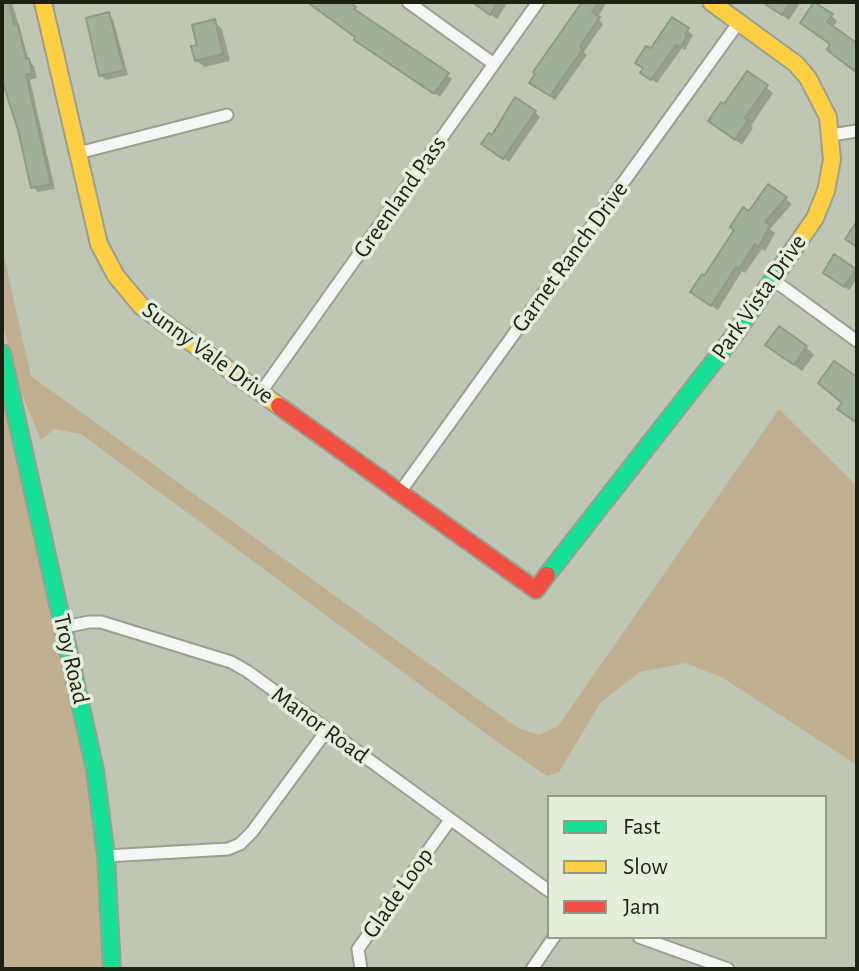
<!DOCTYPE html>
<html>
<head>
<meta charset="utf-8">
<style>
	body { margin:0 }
	#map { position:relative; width:859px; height:971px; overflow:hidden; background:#bfc7b4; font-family:"Alegreya Sans",sans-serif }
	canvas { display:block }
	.frame { position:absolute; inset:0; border:4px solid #1c2114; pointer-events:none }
	.legend { position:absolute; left:547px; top:795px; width:280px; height:144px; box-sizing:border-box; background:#e5eddb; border:2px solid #959b8b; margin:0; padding:10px 14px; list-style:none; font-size:24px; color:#1c2114 }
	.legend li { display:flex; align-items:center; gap:16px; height:40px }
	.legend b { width:40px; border:2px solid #959b8b }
</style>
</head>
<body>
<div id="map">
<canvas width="859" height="971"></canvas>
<div class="frame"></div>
<ul class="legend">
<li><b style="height:10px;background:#16e098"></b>Fast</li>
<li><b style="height:10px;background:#ffcf43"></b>Slow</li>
<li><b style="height:10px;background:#f24e42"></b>Jam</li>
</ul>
</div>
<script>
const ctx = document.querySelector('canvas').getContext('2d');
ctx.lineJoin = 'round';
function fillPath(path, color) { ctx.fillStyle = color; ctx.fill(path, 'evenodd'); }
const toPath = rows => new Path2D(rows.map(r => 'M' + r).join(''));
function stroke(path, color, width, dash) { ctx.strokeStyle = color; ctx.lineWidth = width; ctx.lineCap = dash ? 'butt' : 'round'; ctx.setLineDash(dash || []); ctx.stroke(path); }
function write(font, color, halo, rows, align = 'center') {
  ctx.font = font + ' "Alegreya Sans",sans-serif'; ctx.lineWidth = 7; ctx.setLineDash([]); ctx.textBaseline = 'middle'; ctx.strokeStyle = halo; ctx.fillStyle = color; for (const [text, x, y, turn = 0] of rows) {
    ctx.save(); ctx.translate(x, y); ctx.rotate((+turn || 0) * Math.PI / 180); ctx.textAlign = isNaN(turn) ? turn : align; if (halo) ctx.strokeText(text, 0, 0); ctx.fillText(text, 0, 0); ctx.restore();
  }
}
fillPath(toPath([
	[2,248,31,376,518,728,539,735,558,726,779,409,857,486,857,765,723,678,686,663,640,672,601,702,559,772,547,776,496,741,81,434,54,429,41,440,16,380,2,319],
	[2,392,99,818,106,969,2,969]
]), '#c1af92');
fillPath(toPath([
	[2,2,12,2,29,61,34,66,37,78,30,80,55,189,38,192,33,187,7,83,2,76],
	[307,2,346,2,452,79,440,97,361,44,357,38],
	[473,2,508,2,497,19],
	[585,2,607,2,597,18,603,24,584,52,587,55,555,100,536,87],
	[765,2,801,2,789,20],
	[108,14,113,19,128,75,106,80,101,75],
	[831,15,837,21,833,28,857,45,857,72,832,45,808,29],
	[673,19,693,35,685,50,682,48,657,83,648,77,645,69,651,51],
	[214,21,222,29,230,61,204,67,196,60,199,47],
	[766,87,773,93,751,126,753,128,742,145,710,121,725,107],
	[535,112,540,117,509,162,488,148,493,138],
	[769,186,792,204,770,229,775,233,765,251,762,249,745,273,742,271,718,310,698,297,705,278],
	[855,270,857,279,849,290,830,277],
	[767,345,806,347,814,355,802,371]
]), '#0003');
const building = toPath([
	[2,2,9,2,14,25,18,24,26,59,29,58,32,73,26,75,51,184,31,188,18,130,2,80,2,2],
	[307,2,349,2,356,7,354,9,449,73,434,94,354,40,355,37,307,2],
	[472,2,498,2,490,15,472,2],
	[582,2,599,2,592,12,600,17,580,46,583,49,550,96,529,83,535,74,533,72,582,2],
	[762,2,791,2,782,15,762,2],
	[814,2,833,14,827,22,857,43,857,73,827,50,830,44,800,23,814,2],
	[109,12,124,70,99,76,86,18,109,12],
	[672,17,689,28,685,34,688,36,680,47,676,45,651,80,640,73,643,68,635,63,646,46,651,48,672,17],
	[215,19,223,54,195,61,191,46,197,45,192,25,215,19],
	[747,71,768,85,745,118,748,120,735,140,708,121,721,102,724,104,747,71],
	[515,97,536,111,503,159,481,144,489,133,492,135,515,97],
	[768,184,787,197,765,222,770,225,759,247,755,244,739,269,736,267,711,306,690,292,702,274,704,276,734,230,730,227,743,207,749,211,768,184],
	[857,221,857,247,845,239,857,221],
	[834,254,856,269,844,287,823,273,834,254],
	[779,326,807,346,794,365,765,345,779,326],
	[834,361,857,377,857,423,837,409,842,403,818,383,834,361]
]);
fillPath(building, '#a0ae9b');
stroke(building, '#90998c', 2);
const street = toPath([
	[408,2,494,64],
	[831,135,857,131],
	[78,153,227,115],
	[772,279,857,341],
	[261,392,538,2],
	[400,492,739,22],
	[64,627,89,622,101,622,231,662,247,671,549,891],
	[106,856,228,849,240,844,252,832,327,730],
	[639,937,728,969],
	[361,969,358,949,450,820],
	[532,969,554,937]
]);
const fast = toPath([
	[2,353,95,770,106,856,112,969],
	[547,575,733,337,784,263]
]);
const slow = toPath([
	[43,2,99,244,116,276,142,307,279,406],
	[711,2,796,64,808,78,828,117,832,160,826,191,815,218,784,263]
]);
const jam = toPath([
	[279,406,536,590,547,575]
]);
stroke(street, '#9aa091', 15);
stroke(fast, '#9aa091', 20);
stroke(slow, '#9aa091', 20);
stroke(jam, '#9aa091', 20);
stroke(street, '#f5f7f4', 11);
stroke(fast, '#16e098', 16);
stroke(slow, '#ffcf43', 16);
stroke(jam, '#f24e42', 16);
write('24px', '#1c2114', '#e5eddb', [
	["Greenland Pass",400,197,-55],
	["Garnet Ranch Drive",570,257,-54],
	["Park Vista Drive",759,297,-55],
	["Sunny Vale Drive",208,353,36],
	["Troy Road",71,659,77],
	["Manor Road",320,725,36],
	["Glade Loop",398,893,-55]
]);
</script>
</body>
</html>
